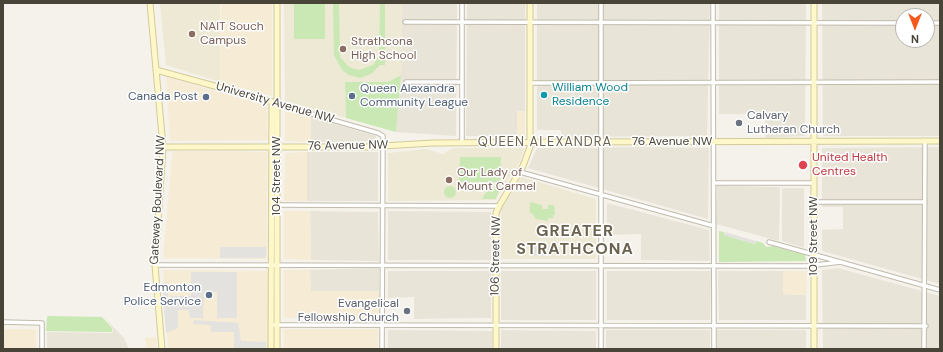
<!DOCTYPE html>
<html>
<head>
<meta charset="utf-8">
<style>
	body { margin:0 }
	#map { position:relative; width:943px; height:352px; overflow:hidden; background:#f4f2ea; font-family:"DM Sans",sans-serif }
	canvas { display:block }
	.frame { position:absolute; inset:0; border:4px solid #484438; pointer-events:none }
	.north { position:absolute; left:895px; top:8px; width:40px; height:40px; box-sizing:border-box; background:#fff; border:1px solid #b6b4af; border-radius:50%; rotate:180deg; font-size:11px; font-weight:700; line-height:16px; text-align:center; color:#484438 }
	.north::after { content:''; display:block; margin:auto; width:14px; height:18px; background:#f7581e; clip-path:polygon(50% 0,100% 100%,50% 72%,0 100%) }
</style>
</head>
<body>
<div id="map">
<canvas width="943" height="352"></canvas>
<div class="frame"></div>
<div class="north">N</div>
</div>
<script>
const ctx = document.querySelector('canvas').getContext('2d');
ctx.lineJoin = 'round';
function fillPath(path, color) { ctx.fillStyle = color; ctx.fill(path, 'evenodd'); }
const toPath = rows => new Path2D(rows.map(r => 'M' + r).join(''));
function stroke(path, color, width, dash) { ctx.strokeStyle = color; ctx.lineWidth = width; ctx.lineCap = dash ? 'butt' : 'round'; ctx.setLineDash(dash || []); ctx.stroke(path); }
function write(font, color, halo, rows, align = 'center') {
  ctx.font = font + ' "DM Sans",sans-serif'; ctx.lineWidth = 3; ctx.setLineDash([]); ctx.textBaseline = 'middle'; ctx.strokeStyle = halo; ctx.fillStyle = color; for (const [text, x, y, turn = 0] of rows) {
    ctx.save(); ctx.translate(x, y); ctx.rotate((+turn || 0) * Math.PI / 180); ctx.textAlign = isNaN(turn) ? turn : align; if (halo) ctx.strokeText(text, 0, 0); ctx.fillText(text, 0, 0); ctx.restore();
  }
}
fillPath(toPath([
	[402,3,457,3,456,136,396,132,401,75],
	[467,3,525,3,525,111,517,111,517,136,466,136],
	[537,3,710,3,707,136,562,137,561,130,537,130],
	[719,3,806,3,805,136,765,138,765,114,719,114],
	[822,3,940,3,940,136,823,136],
	[903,16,927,16,927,40,903,40],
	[311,117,376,136,376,141,311,142],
	[648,147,709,148,708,219,528,168,537,148],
	[940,147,940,284,822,251,822,230,843,229,843,207,822,207,822,148],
	[307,152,378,152,378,201,307,201],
	[717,186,780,187,779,241,716,224],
	[782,188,804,188,804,248,782,241],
	[607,203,709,230,710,261,641,260,641,234,607,235],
	[310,211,378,212,379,261,311,260],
	[388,211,491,212,491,260,388,260],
	[379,268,379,291,311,291,310,270],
	[838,268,940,296,940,349,823,349,822,270],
	[388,271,491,271,491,318,414,319,414,297,388,298],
	[501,271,596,271,596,320,501,320],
	[607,271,711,271,710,320,607,320],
	[718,271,783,271,783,294,806,295,806,320,719,320],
	[103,316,124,338,129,349,47,349,47,332,113,333,112,327],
	[388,330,492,331,492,349,388,349],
	[501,330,596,331,596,349,501,349],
	[606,330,710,330,710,349,606,349],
	[717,330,806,330,806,349,717,349]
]), '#e8e5d8');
fillPath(toPath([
	[221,3,272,3,272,96,220,82],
	[166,77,267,106,268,140,170,141],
	[285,111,311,117,311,142,285,141],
	[517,111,525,111,525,136,517,136],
	[174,151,267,152,267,257,265,259,163,258,172,154],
	[307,152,307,201,284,201,285,153],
	[284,211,310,211,311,260,284,259],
	[163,270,268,271,268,349,168,349],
	[284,270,310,270,311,291,379,291,379,319,284,318],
	[783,271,807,271,806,295,783,294],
	[3,329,36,329,36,349,3,349],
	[284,329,378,329,378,349,284,349],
	[156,337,157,349,146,349,145,338]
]), '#f6ecd5');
fillPath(toPath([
	[160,3,220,3,220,82,166,65],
	[284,3,402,3,401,75,388,82,345,82,346,118,285,101],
	[453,148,524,148,524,150,519,163,495,200,388,201,388,153,426,149,443,154],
	[521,177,596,199,596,259,501,259,501,209]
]), '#ede9d4');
fillPath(toPath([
	[294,3,325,3,325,39,294,39],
	[333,3,339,3,340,57,349,67,359,70,373,65,379,55,380,3,385,3,385,65,380,65,371,74,360,78,349,75,342,70,334,55],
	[401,75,396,132,346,118,345,82,388,82],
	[460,157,501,157,500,182,459,182],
	'444 192a6 6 0 1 1 12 0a6 6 0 1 1-12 0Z',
	[495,188,500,188,496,199,482,199,488,189],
	[530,202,542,205,542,209,548,209,548,205,554,205,555,215,553,215,553,218,548,218,548,221,536,219,532,213,530,213],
	[719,231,724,232,724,235,755,244,756,241,763,243,766,247,773,246,805,255,806,261,719,262],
	[48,316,102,317,112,328,112,332,46,331,47,317]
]), '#cae8b3');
fillPath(toPath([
	[725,232,756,241,755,244,724,235],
	[533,246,550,246,550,256,535,256],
	[220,247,266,247,266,255,265,258,220,258],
	[191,272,237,272,237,318,217,318,217,292,204,292,203,318,190,318,189,310,178,310,178,328,166,333,162,286,164,282,167,282,168,300,171,299,171,296,191,296],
	[194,320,238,323,241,341,266,342,266,349,234,349,234,332,211,332,211,325,193,324]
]), '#e3e2de');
const street = toPath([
	[462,3,462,143],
	[601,3,601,349],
	[713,3,714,349],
	[405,22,903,23],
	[927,23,940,23],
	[406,82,462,82],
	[531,83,940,82],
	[277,104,378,133,383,136,382,349],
	[520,172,714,226],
	[714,183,814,183],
	[814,202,925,202],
	[276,205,499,206],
	[769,242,940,290],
	[155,265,807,266,841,262],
	[3,322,42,323,42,349],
	[271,325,926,326],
	[924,349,925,141]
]);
const secondary = toPath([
	[150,3,163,147,155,265,162,349],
	[156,70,273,102],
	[163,147,366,147,433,143,560,142,940,141],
	[271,349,272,102],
	[277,349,277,3],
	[496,349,496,213,499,206,523,166,530,147,530,3],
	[814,349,814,3]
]);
stroke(street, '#c0bbac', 5.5);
stroke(secondary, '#d4cb9a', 7);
stroke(street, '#fff', 3.5);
stroke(secondary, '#fef7ca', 5);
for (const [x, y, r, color] of [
	[192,34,4,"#8d6e63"],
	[343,49,4,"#8d6e63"],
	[544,95,4,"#0f9aa8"],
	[352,96,4,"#5c6f8a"],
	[206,97,4,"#5c6f8a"],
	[739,123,4,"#6b7280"],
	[803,165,5,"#e0444e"],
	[449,180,4,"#8d6e63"],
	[209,295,4,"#5c6f8a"],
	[407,311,4,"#6b7280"]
]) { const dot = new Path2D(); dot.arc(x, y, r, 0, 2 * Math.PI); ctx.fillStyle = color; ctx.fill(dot); stroke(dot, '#fff', 1.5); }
write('12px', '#785e54', '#fff', [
	["NAIT Souch",200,27],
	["Campus",200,41],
	["Strathcona",351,42],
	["High School",351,56],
	["Our Lady of",457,173],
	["Mount Carmel",457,187]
], 'left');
write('12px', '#0d838f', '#fff', [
	["William Wood",552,88],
	["Residence",552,102]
], 'left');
write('12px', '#4e5e75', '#fff', [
	["Queen Alexandra",360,89,"left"],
	["Community League",360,103,"left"],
	["Canada Post",198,97],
	["Edmonton",201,288],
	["Police Service",201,302]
], 'right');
write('12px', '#484438', '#fff', [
	["University Avenue NW",275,103,16],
	["76 Avenue NW",672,142],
	["76 Avenue NW",348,146,-1],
	["104 Street NW",277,176,-90],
	["Gateway Boulevard NW",158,200,-87],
	["109 Street NW",814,236,-90],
	["106 Street NW",496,256,-89]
]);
write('12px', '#5b616d', '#fff', [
	["Calvary",747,116],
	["Lutheran Church",747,130],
	["Evangelical",399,304,"right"],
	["Fellowship Church",399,318,"right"]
], 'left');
write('12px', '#be3a42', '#fff', [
	["United Health",812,158],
	["Centres",812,172]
], 'left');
ctx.letterSpacing = '1px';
write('13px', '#6b634f', '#fff', [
	["QUEEN ALEXANDRA",545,143]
]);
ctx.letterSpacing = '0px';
ctx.letterSpacing = '1px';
write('bold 16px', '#6b634f', '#fff', [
	["GREATER",575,232],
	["STRATHCONA",575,250]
]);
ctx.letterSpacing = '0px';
</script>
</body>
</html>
